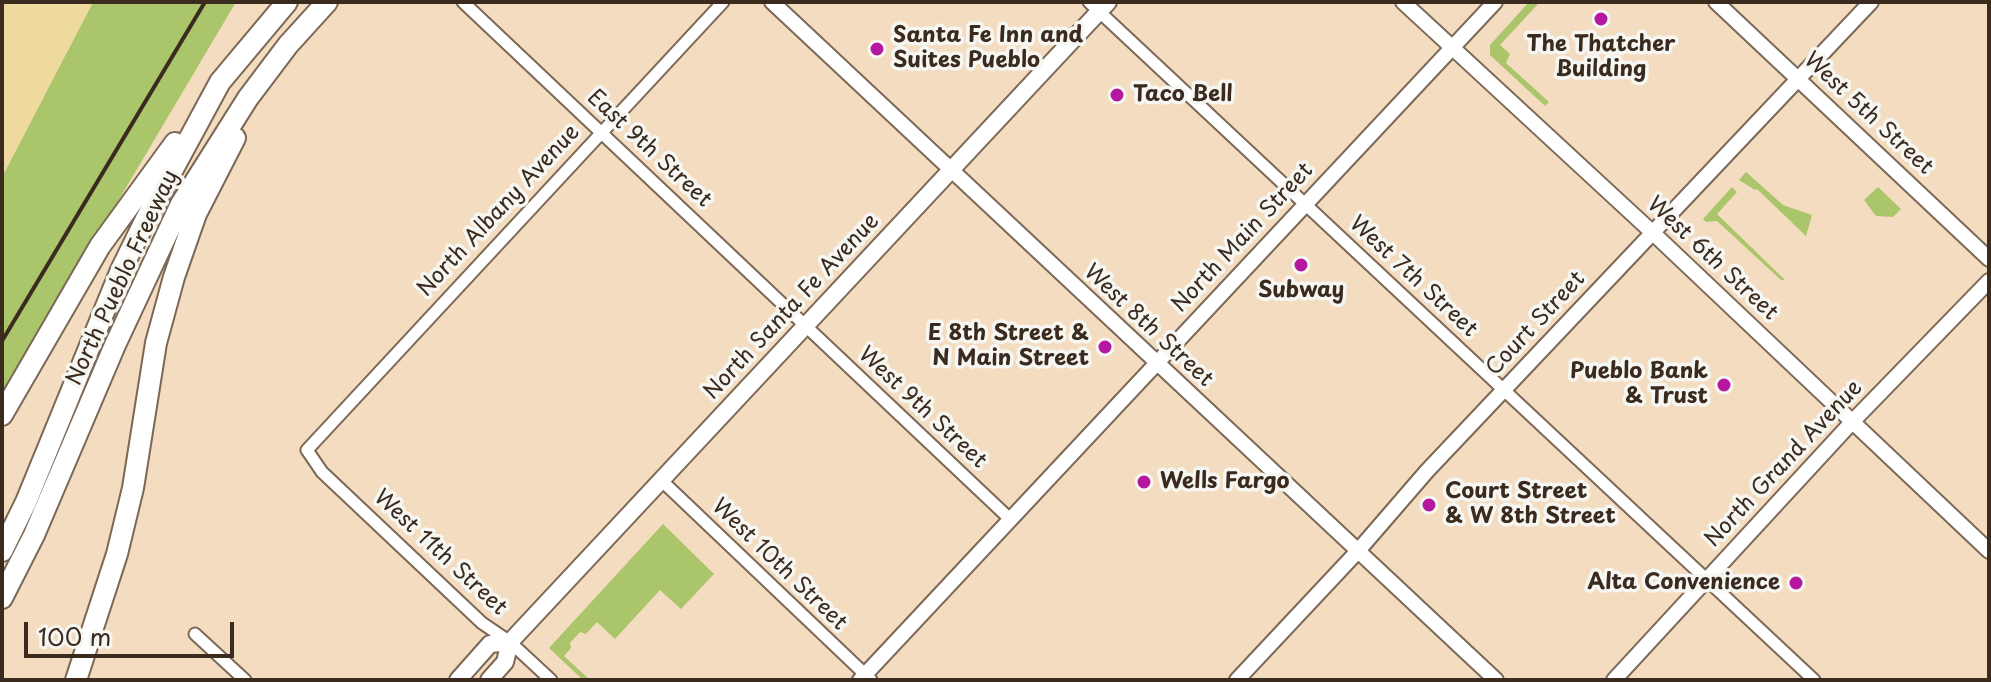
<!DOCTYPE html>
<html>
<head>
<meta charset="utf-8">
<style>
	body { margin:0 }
	#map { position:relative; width:1991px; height:682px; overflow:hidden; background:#f3dcbf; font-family:"Playpen Sans",sans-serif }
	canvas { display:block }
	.frame { position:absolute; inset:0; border:4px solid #3b2a1e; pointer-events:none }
	.scale { position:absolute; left:24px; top:622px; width:210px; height:36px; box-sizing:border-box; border:4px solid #3b2a1e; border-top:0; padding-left:10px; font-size:24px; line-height:28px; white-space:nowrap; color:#3b2a1e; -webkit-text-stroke:6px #f6f6f2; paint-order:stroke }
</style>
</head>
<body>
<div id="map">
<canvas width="1991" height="682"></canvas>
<div class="frame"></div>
<div class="scale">100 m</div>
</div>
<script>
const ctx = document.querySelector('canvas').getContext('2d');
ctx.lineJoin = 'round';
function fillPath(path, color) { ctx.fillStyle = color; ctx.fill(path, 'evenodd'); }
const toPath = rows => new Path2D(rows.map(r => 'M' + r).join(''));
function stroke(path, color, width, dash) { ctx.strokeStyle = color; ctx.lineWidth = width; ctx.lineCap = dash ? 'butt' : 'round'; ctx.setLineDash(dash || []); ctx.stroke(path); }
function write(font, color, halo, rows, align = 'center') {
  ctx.font = font + ' "Playpen Sans",sans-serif'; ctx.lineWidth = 7; ctx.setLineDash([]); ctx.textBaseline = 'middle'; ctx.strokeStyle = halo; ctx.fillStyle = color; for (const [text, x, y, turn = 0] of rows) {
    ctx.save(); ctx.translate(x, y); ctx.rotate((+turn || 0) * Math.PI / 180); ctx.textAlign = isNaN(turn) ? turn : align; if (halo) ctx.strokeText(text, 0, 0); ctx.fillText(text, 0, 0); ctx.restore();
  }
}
fillPath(toPath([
	[93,2,236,2,2,397,2,177],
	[1529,2,1539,3,1500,45,1510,54,1506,63,1549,102,1545,106,1490,55,1490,45],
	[1746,172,1783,205,1812,215,1806,236,1757,189,1755,190,1739,180],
	[1732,187,1737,192,1717,214,1785,280,1781,280,1717,221,1706,222,1703,219],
	[1878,187,1901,209,1893,217,1876,216,1864,200],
	[663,524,714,574,681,609,660,590,615,639,597,622,586,634,580,632,570,643,571,648,564,656,590,680,583,680,549,648]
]), '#abc56a');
fillPath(toPath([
	[2,2,93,2,2,177]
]), '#eeda9e');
const minor = toPath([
	[463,2,1011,520],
	[1089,2,1814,680],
	[660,479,871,680],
	[195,634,245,680],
	[551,680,510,642,482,623,322,472,307,450,723,2]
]);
const tertiary = toPath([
	[772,2,1496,680],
	[1403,2,1653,233,1989,551],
	[1716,2,1989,259],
	[860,680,1495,2],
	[1237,680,1357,552,1427,471,1871,2],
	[1614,680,1853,421,1989,281]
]);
const secondary = toPath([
	[458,680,490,644,510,642],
	[489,680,505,662,510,642,1108,2]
]);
const motorway = toPath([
	[2,415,100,246,175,143],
	[2,551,26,502,121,270,146,219,220,82,287,2],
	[2,598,34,535,115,345,181,204,248,98,288,45,327,2],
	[76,680,117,554,133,488,156,343,174,277,196,214,235,138]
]);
stroke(minor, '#7b6856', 15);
stroke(tertiary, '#7b6856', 18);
stroke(secondary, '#7b6856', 20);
stroke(motorway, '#7b6856', 24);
stroke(minor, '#fff', 11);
stroke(tertiary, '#fff', 14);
stroke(secondary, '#fff', 16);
stroke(motorway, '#fff', 20);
stroke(toPath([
	[2,341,205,2]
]), '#3b2a1e', 4);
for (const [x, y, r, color] of [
	[1601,19,8,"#b5179e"],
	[877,49,8,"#b5179e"],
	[1117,95,8,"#b5179e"],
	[1301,265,8,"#b5179e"],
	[1105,347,8,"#b5179e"],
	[1724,385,8,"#b5179e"],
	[1144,482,8,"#b5179e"],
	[1429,505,8,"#b5179e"],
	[1796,583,8,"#b5179e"]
]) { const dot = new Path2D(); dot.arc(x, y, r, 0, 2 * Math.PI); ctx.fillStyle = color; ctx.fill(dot); stroke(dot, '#f6f6f2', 3); }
write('bold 22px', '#3b2a1e', '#f6f6f2', [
	["Santa Fe Inn and",893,36],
	["Suites Pueblo",893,61],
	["The Thatcher",1601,45,"center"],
	["Building",1601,70,"center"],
	["Taco Bell",1133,95],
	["Subway",1301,291,"center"],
	["E 8th Street &",1089,334,"right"],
	["N Main Street",1089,359,"right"],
	["Pueblo Bank",1708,372,"right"],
	["& Trust",1708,397,"right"],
	["Wells Fargo",1160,482],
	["Court Street",1445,492],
	["& W 8th Street",1445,517],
	["Alta Convenience",1780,583,"right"]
], 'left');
write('22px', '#3b2a1e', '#f6f6f2', [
	["West 5th Street",1868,114,43],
	["East 9th Street",649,149,43],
	["North Albany Avenue",499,211,-47],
	["North Main Street",1243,238,-47],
	["West 6th Street",1712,259,43],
	["West 7th Street",1413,277,43],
	["North Pueblo Freeway",123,278,-65],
	["North Santa Fe Avenue",792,307,-47],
	["Court Street",1536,324,-47],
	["West 8th Street",1148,326,43],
	["West 9th Street",922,408,43],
	["North Grand Avenue",1784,464,-47],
	["West 11th Street",440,553,43],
	["West 10th Street",779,565,44]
]);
</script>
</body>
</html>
